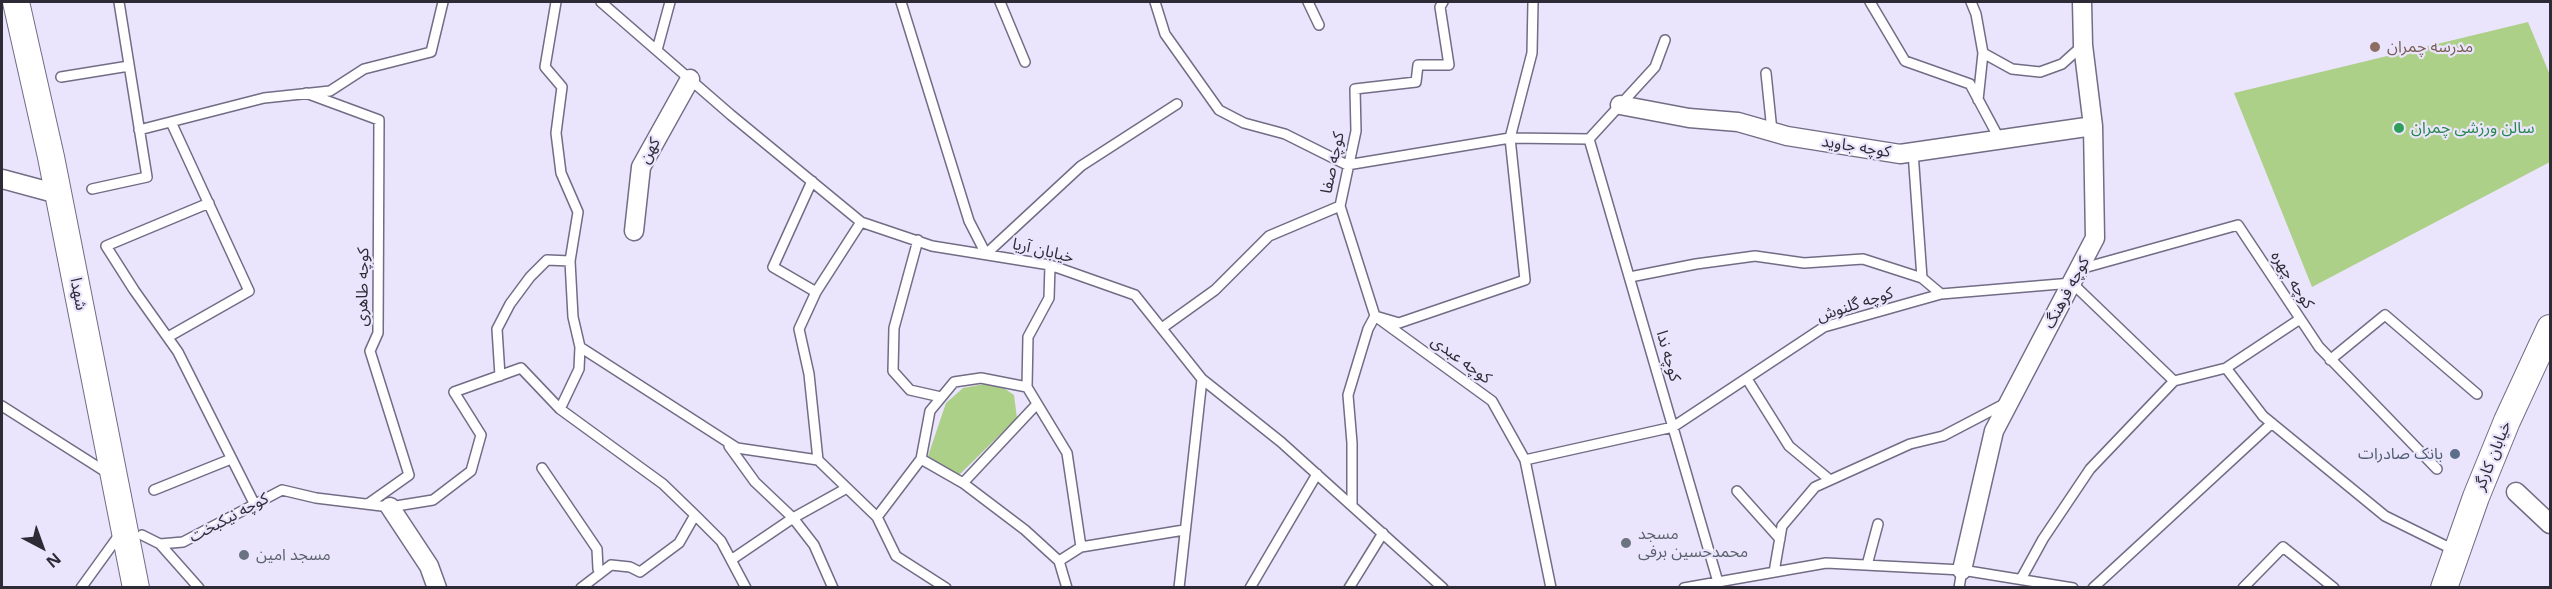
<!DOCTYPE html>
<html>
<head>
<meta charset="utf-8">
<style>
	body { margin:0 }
	#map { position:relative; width:2552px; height:589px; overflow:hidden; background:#eae5fc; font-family:"Noto Sans",sans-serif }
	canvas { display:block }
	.frame { position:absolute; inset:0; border:3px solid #2e2b36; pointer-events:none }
	.north { position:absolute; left:12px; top:517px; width:60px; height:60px; -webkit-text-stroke:4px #eae5fc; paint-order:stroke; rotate:139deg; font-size:16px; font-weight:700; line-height:24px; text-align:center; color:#2e2b36 }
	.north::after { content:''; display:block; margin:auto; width:21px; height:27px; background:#2e2b36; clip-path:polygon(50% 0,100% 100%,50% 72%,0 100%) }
</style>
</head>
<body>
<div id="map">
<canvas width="2552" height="589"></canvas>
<div class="frame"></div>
<div class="north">N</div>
</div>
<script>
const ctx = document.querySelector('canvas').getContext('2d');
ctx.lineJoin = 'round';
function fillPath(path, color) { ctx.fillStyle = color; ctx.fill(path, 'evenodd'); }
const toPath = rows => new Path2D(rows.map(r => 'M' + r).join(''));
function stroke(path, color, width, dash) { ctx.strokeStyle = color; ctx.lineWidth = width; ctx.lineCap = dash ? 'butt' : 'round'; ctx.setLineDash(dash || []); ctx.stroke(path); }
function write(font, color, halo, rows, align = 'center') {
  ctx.font = font + ' "Noto Sans","Noto Sans Arabic",sans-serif'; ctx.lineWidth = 4.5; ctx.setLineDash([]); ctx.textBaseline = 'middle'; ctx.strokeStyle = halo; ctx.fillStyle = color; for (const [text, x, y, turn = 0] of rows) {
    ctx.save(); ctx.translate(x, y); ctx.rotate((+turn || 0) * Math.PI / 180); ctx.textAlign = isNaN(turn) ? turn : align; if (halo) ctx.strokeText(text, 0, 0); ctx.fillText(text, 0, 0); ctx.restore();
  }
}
fillPath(toPath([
	[2528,22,2550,75,2550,162,2312,287,2234,93],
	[995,382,1014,395,1017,418,957,477,928,456,946,403,963,388]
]), '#add089');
const service = toPath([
	[556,2,545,67,562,87,556,133,561,173,578,212,570,261,573,317,580,347,579,369,560,409],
	[601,2,731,115,861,222,932,246,1050,265,1135,295,1202,379,1281,442,1443,588],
	[901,2,969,221,986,254,1081,166,1177,104],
	[1000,2,1025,62],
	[1155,2,1165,34,1219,110,1244,123,1285,134,1347,165,1510,138,1589,139,1655,67,1665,40],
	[1308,2,1319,25],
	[1870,2,1905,61,1970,84,2000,140],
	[1971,2,1976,14,1983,53,1978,100],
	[657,50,670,2],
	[1983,53,2012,69,2040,72,2062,64,2082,46],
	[1766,73,1772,131],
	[61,77,129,66],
	[306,93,379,120,378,333,370,351,409,475,368,504],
	[139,130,264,98,330,91,364,69,431,52,443,2],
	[1589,139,1718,582],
	[1913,152,1922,278],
	[812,181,773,267,816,292],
	[92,189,147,177,119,2],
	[209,203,106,246,134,290,178,352,255,505],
	[1340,206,1375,316,1492,401,1525,460,1551,588],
	[918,240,894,328,893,371,910,390,941,397],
	[1050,265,1049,298,1028,337,1027,387,1067,453,1081,547],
	[2080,269,2238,225,2319,347,2437,469],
	[1630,277,1696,264,1755,256,1804,263,1863,259,1922,278,1941,294],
	[1162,328,1215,290,1269,236,1340,206,1356,131,1355,89,1416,82,1418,65,1449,65,1440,7,1443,2],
	[168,337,249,291,171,122],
	[580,347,737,448,818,460,877,517,896,556,946,588],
	[2330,360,2385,315,2477,394],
	[2226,368,2263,416,2385,516,2456,551],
	[500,376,497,329,510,304,530,277,547,260,570,261],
	[1747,379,1789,446,1830,480],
	[2,406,109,474],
	[729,446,755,482,793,518,814,545,833,588],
	[921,459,963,483,1025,530,1059,561,1067,588],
	[818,460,809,374,799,329,816,292,861,222],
	[1525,460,1673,427,1824,327,1941,294,2072,283,2174,381],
	[542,468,597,549,598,569,600,573],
	[963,483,1037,404],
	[154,490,231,459],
	[1737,491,1780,539],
	[1352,506,1352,443,1348,395,1368,329,1375,316,1399,323,1525,280,1510,138,1532,53,1533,2],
	[877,517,921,459,930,411,954,382,981,378,1027,387],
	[142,535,160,544,183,542,282,490,316,498,390,507,433,500,471,471,481,435,454,392,521,368,560,409,663,484,695,515,721,541,746,588],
	[160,544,199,588],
	[731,560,793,518,847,488],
	[1059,561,1081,547,1184,530],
	[1867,565,1878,524],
	[1774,572,1782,526,1815,487,1910,444,1943,436,2006,403],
	[2021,579,2043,539,2090,469,2174,381,2226,368,2300,319],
	[81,588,120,534],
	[581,588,611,565,630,567,640,572,679,543,695,515],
	[1179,588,1202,379],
	[1250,588,1317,474],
	[1349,588,1383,533],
	[1684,588,1826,563,1962,570,2073,588],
	[1959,588,1962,570],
	[2093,588,2272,423],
	[2243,588,2283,547,2334,588]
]);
const minor = toPath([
	[1620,105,1689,118,1738,122,1787,136,1900,154,2093,126],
	[2,179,58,194],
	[634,231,641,167,690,79],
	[2516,492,2550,524],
	[390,507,429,566,437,588],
	[1962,570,1994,431,2095,238,2093,126,2083,45,2082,2]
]);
const secondary = toPath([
	[16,2,51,157,136,588],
	[2444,588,2476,497,2507,421,2550,328]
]);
stroke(service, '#726c85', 12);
stroke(minor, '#726c85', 21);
stroke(secondary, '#726c85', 28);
stroke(service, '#fff', 9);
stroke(minor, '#fff', 18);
stroke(secondary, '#fff', 26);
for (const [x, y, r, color] of [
	[2375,47,6,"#8d6e63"],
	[2399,128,6,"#2e9e5b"],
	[2455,454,6,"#5c6f8a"],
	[1626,543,6,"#6b7280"],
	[244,555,6,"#6b7280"]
]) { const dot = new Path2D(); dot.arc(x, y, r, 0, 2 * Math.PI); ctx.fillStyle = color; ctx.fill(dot); stroke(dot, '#eae5fc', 2); }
write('16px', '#785e54', '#eae5fc', [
	["مدرسه چمران",2387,47]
], 'left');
write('16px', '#27864d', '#eae5fc', [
	["سالن ورزشی چمران",2411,128]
], 'left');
write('16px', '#2e2b36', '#eae5fc', [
	["کوچه جاوید",1856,147,9],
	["کهن",650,151,-62],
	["کوچه صفا",1333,163,-78],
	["خیابان آریا",1043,251,13],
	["کوچه چهره",2292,280,57],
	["کوچه طاهری",363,287,-89],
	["کوچه فرهنگ",2067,293,-62],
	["شهدا",78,294,79],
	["کوچه گلنوش",1855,305,-18],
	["کوچه ندا",1668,356,74],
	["کوچه عبدی",1461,360,36],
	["خیابان کارگر",2493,456,-68],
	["کوچه نیکبخت",229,518,-28]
]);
write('16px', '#4e5e75', '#eae5fc', [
	["بانک صادرات",2443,454]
], 'right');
write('16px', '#5b616d', '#eae5fc', [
	["مسجد",1638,534],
	["محمدحسین برفی",1638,552],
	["مسجد امین",256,555]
], 'left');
</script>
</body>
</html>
